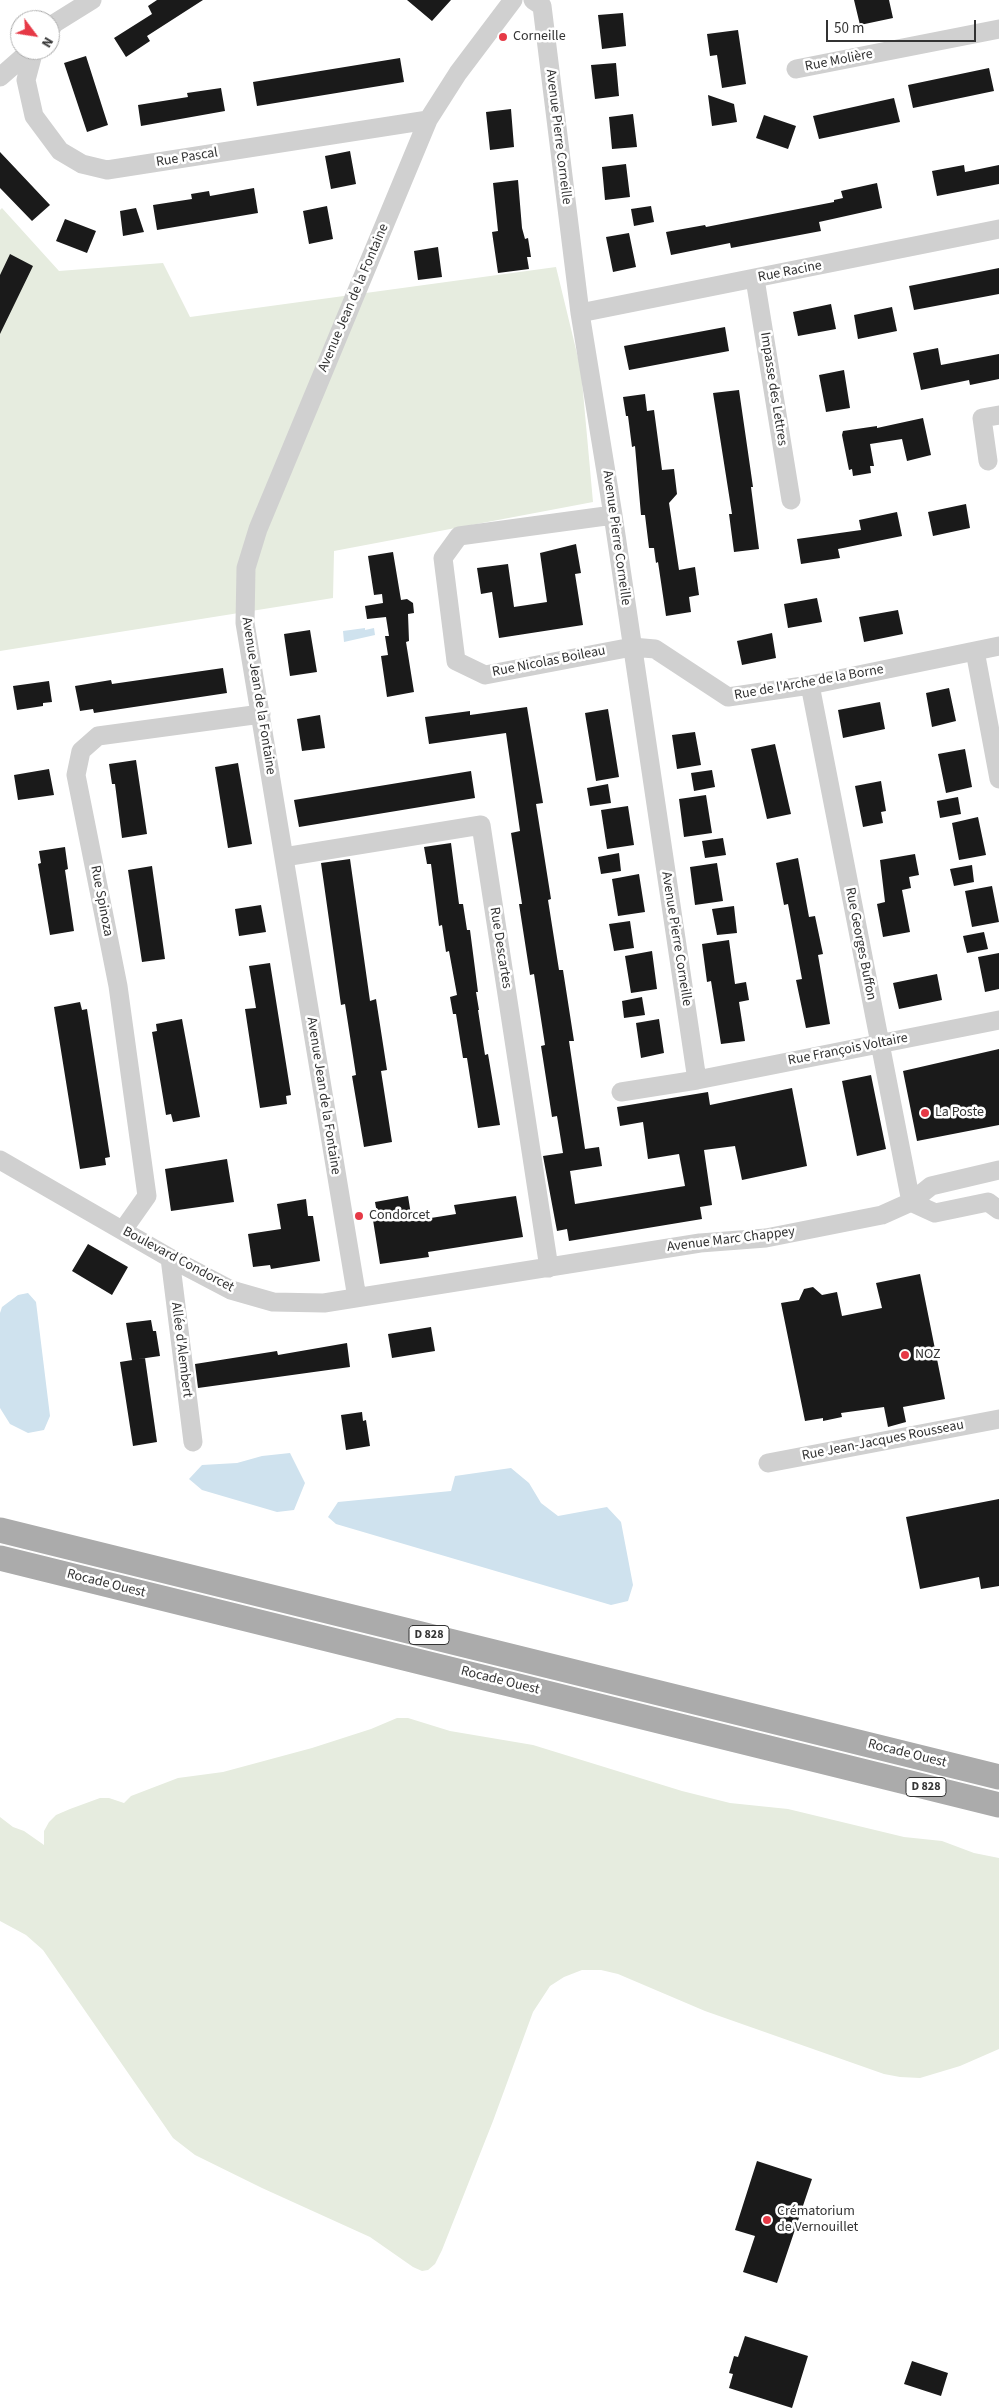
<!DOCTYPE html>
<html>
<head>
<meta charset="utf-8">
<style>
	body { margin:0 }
	#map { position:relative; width:999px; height:2408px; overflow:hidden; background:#fff; font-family:"Source Sans 3",sans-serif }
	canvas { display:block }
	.north { position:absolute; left:10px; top:10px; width:50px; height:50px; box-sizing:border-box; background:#fff; border:1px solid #adadad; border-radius:50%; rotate:121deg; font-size:14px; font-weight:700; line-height:20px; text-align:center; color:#333 }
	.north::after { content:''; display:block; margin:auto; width:18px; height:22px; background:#e63946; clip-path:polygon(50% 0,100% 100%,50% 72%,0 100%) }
	.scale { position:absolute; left:826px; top:20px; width:150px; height:22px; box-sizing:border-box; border:2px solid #333; border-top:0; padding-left:6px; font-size:15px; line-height:18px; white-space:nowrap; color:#333; -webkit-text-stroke:4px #fff; paint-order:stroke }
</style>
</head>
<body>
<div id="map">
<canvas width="999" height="2408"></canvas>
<div class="north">N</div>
<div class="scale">50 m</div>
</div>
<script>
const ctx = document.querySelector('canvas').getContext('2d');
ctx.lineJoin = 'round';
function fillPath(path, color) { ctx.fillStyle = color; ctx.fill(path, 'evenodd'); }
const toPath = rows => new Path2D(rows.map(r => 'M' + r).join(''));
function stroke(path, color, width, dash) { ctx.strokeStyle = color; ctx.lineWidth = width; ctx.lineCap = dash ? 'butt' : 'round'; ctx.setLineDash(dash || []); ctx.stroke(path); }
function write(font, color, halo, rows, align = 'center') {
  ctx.font = font + ' "Source Sans 3",sans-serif'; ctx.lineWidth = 5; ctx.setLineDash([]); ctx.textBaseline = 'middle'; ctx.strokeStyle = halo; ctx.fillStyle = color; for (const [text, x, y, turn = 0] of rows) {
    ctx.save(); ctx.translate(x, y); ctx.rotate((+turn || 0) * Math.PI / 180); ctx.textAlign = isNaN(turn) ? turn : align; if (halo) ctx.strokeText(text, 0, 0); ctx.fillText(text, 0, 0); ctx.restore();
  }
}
fillPath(toPath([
	[2,208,59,271,163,263,190,317,556,267,581,370,593,502,334,551,333,598,0,651,0,210],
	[397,1718,408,1718,450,1731,533,1745,682,1791,730,1803,788,1809,904,1837,942,1841,974,1853,999,1858,999,2049,960,2066,920,2078,900,2077,884,2074,705,2011,618,1974,601,1970,582,1970,564,1977,550,1986,533,2012,493,2121,442,2250,435,2264,428,2270,422,2271,413,2267,370,2237,262,2188,195,2155,173,2138,43,1950,26,1935,0,1921,0,1817,13,1827,24,1831,44,1845,44,1831,49,1822,56,1815,70,1809,100,1798,109,1798,124,1803,131,1796,178,1778,223,1772,312,1748,371,1729]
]), '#e6ecdf');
fillPath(toPath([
	[365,628,365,630,374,628,375,635,344,642,343,631],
	[28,1293,36,1302,50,1416,44,1430,28,1433,10,1424,0,1408,0,1313,2,1307,18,1295],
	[290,1453,305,1483,294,1510,277,1512,202,1490,189,1479,202,1465,237,1463,262,1456],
	[511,1468,529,1483,541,1503,558,1516,607,1507,621,1522,633,1585,628,1601,611,1605,336,1524,328,1517,338,1502,451,1491,455,1476]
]), '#cfe2ee');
fillPath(toPath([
	[157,0,203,0,147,36,150,41,126,57,114,38,152,14,148,6],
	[407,0,451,0,432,21],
	[854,0,889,0,893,18,860,25],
	[623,13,626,46,602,49,598,15],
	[738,30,746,84,722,88,717,55,710,56,707,34],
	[86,56,108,125,87,132,64,63],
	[400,58,404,82,257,106,253,82],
	[616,63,619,96,595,99,591,65],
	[989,68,994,91,913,108,908,85],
	[221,88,225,111,141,126,138,105,188,97,187,93],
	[708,95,734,104,737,122,712,126],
	[894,98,900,122,819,139,813,116],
	[511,109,514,147,490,150,486,112],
	[633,114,637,147,612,149,609,117],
	[764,115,796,126,788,149,756,138],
	[350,151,356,184,331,189,325,156],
	[0,152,50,205,32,221,0,188],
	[626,164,630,197,605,200,602,167],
	[964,165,965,172,999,165,999,184,937,196,932,171],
	[518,180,522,228,525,239,528,238,531,257,527,257,529,269,498,273,492,232,498,231,493,183],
	[877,183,882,208,819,222,821,231,731,248,730,243,671,255,666,232,705,225,706,227,834,202,834,200,843,198,841,191],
	[254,188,258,213,157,230,153,205,192,199,191,194,209,191,210,196],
	[327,206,333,239,309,244,303,211],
	[651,206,654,222,634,226,631,209],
	[136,208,144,232,123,236,120,211],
	[65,219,96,231,87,253,56,241],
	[629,233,636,267,613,272,606,237],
	[438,247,442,277,418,280,414,251],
	[10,254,33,266,0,334,0,275],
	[999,268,999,294,914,310,909,286],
	[831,304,836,329,798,336,793,312],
	[892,307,897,331,858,339,854,315],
	[725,327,729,351,629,370,624,346],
	[938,348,941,365,999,354,999,379,970,385,969,380,921,390,913,353],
	[844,370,850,408,826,412,819,375],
	[739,390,753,487,751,487,759,549,734,552,729,514,732,514,713,393],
	[645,394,647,411,654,410,662,470,674,469,677,494,669,503,679,570,695,567,699,595,689,597,691,612,666,616,658,562,656,563,654,548,649,548,645,515,641,515,635,446,632,447,628,416,626,416,623,397],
	[923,418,931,455,907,461,902,439,870,444,874,466,870,466,871,473,853,476,852,469,849,470,842,435,843,431,877,426,877,428],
	[966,504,970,528,933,536,928,512],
	[897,512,902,536,838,549,840,558,801,564,797,539,861,530,859,520],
	[576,544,581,573,575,574,583,625,499,638,492,592,481,594,477,568,508,564,514,607,547,602,540,553],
	[393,552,401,600,407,599,413,603,414,613,408,614,409,641,406,642,414,692,387,697,381,656,388,655,385,636,389,636,386,617,367,619,365,606,383,603,382,594,374,595,368,556],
	[817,598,822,622,788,628,784,604],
	[898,610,903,634,864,642,859,617],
	[310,630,317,672,290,676,284,634],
	[772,633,776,658,742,665,737,641],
	[223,668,227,693,94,713,93,709,80,711,75,686,111,680,112,684],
	[49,681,52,702,43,703,43,706,17,710,13,686],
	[949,688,956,721,932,727,926,693],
	[880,702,885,729,843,738,838,710],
	[527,707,543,803,536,804,551,899,548,900,559,970,563,970,574,1041,569,1041,585,1149,599,1147,602,1166,570,1171,575,1204,685,1186,679,1154,648,1159,643,1122,620,1126,617,1107,708,1092,710,1105,792,1088,807,1166,742,1180,735,1146,704,1150,712,1205,700,1207,702,1219,569,1241,567,1229,557,1231,543,1156,563,1153,557,1116,552,1117,541,1046,545,1045,534,974,530,975,519,904,522,904,511,833,520,831,506,733,429,744,425,717,470,711,470,715],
	[608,709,619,777,596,781,585,713],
	[320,715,325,748,302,751,297,719],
	[695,732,701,765,677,769,672,735],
	[775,744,791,814,767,819,751,749],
	[965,749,972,787,946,793,938,754],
	[136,760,147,834,122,838,115,784,112,784,109,764],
	[238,763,252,844,228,848,215,767],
	[49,769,54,795,18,800,14,775],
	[712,770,715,787,694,791,691,773],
	[471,771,475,798,299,827,294,800],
	[881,781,886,811,881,812,883,823,863,827,855,786],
	[608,784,611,803,590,806,587,788],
	[706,795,712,833,684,837,679,799],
	[958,797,961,814,940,818,937,801],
	[628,806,634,845,607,849,601,810],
	[978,817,986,855,959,860,952,823],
	[723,838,726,855,705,858,702,841],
	[451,843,459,904,463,904,467,930,470,930,478,992,476,992,479,1010,478,1010,485,1055,488,1054,500,1125,478,1128,467,1058,463,1058,456,1014,453,1014,450,997,457,995,449,951,446,952,442,925,439,926,431,864,427,864,424,847],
	[65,847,68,869,65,870,74,931,50,935,38,864,41,863,39,851],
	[619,853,621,871,601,874,598,857],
	[915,854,919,875,909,877,911,888,902,890,910,932,883,937,877,904,885,902,880,860],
	[798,858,809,917,815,916,823,954,818,955,830,1024,806,1028,796,980,802,979,788,904,784,905,776,863],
	[350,859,370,1001,376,999,387,1070,381,1071,392,1142,364,1147,352,1076,356,1075,345,1004,341,1005,321,863],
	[717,863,723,901,695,905,690,867],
	[972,865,974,882,954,886,950,869],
	[152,866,165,959,142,962,128,870],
	[639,874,645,912,618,916,612,879],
	[992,886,999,922,972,927,965,891],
	[261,905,266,932,239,936,235,909],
	[734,906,737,933,717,935,712,909],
	[630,921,634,948,614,951,609,924],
	[984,932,988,949,967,953,963,936],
	[729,940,735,984,746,982,749,1000,739,1002,745,1041,721,1044,711,981,707,982,702,944],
	[652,951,657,989,631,993,625,956],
	[999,953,999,989,985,992,978,957],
	[270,963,291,1095,286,1096,287,1104,260,1108,245,1009,256,1008,249,966],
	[937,974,942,1000,899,1009,893,983],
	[642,997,645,1015,624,1018,622,1001],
	[80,1002,82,1010,87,1009,110,1157,105,1158,106,1165,80,1169,54,1007],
	[182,1019,200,1117,173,1122,171,1114,166,1115,152,1032,157,1031,156,1024],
	[659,1019,664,1053,641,1058,636,1023],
	[999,1049,999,1125,917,1141,903,1071],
	[871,1075,886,1149,857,1156,842,1081],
	[227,1159,234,1202,171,1211,165,1169],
	[408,1196,412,1221,456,1214,454,1205,516,1196,523,1237,428,1252,429,1257,380,1264,373,1220,378,1219,375,1202],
	[306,1199,308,1216,313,1216,320,1261,271,1269,270,1265,253,1267,248,1234,281,1229,277,1204],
	[88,1244,128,1267,112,1295,72,1271],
	[920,1274,945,1399,903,1407,906,1422,888,1427,884,1407,841,1413,842,1417,823,1421,823,1418,805,1421,781,1303,799,1300,804,1289,813,1287,822,1295,837,1292,842,1316,882,1308,876,1283],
	[151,1320,153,1331,156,1331,160,1356,132,1360,126,1323],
	[431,1327,435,1351,392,1358,388,1334],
	[347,1343,350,1367,198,1388,195,1364,277,1351,278,1355],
	[145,1358,157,1442,133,1446,120,1362],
	[362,1412,363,1421,366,1420,370,1446,346,1450,341,1415],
	[999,1499,999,1586,981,1589,979,1577,920,1589,906,1517],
	[757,2161,812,2179,777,2283,743,2272,755,2236,735,2230],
	[745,2336,808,2356,792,2408,729,2388,733,2374,729,2373,734,2356,738,2357],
	[912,2361,948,2373,941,2396,904,2384]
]), '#1a1a1a');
stroke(toPath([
	[533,0,542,6,580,313,613,515,697,1080],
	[50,29,55,23,92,0],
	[34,50,26,80,34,116,60,151,82,164,107,170,428,120],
	[796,69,999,29],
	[0,77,31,50],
	[755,279,791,500],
	[580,313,999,229],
	[988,461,982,418,999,415],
	[613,515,459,536,443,558,456,661,485,675,632,647,655,649,728,697,810,685,999,646],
	[975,651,999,779],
	[810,685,911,1202],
	[284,857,481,825,549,1268],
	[621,1092,697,1080,999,1020],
	[0,1160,170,1258,231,1290,273,1302,324,1303,700,1243,766,1238,882,1215,911,1202,931,1186,999,1170],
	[911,1202,935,1213,988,1202,999,1210],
	[123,1230,147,1196,118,986,76,775,81,751,98,736,261,714],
	[170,1258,193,1442],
	[357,1298,245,623,246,568,258,529,428,120,458,73,513,0],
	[768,1463,999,1419]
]), '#d0d0d0', 19);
stroke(toPath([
	[0,1530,999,1777],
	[0,1558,999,1805]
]), '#ababab', 25);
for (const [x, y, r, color] of [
	[503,37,5,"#e63946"],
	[925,1113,5,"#e63946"],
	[359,1216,5,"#e63946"],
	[905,1355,5,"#e63946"],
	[767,2220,5,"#e63946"]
]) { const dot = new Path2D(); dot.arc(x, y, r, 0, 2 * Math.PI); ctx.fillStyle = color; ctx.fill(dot); stroke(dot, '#fff', 2); }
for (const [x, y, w] of [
	[429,1635,40],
	[926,1787,40]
]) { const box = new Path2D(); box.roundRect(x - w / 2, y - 9.5, w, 19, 4); ctx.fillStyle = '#fff'; ctx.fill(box); stroke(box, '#333', 1); }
write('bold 12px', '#333', null, [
	["D 828",429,1635],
	["D 828",926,1787]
]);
write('14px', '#333', '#fff', [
	["Corneille",513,37],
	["La Poste",935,1113],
	["Condorcet",369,1216],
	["NOZ",915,1355],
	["Crématorium",777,2212],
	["de Vernouillet",777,2228]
], 'left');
write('14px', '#333', '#fff', [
	["Rue Molière",839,61,-11],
	["Avenue Pierre Corneille",558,137,83],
	["Rue Pascal",187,158,-9],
	["Rue Racine",790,272,-11],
	["Avenue Jean de la Fontaine",354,298,-67],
	["Impasse des Lettres",773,389,81],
	["Avenue Pierre Corneille",616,538,82],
	["Rue Nicolas Boileau",549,662,-11],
	["Rue de l'Arche de la Borne",809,683,-10],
	["Avenue Jean de la Fontaine",258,696,81],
	["Rue Spinoza",101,901,79],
	["Avenue Pierre Corneille",676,939,81],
	["Rue Georges Buffon",860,944,79],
	["Rue Descartes",500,948,81],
	["Rue François Voltaire",848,1050,-11],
	["Avenue Jean de la Fontaine",323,1096,81],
	["Avenue Marc Chappey",731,1240,-7],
	["Boulevard Condorcet",178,1260,28],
	["Allée d'Alembert",181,1350,83],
	["Rue Jean-Jacques Rousseau",883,1441,-11],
	["Rocade Ouest",106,1584,14],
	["Rocade Ouest",500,1681,14],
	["Rocade Ouest",907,1754,14]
]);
</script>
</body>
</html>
